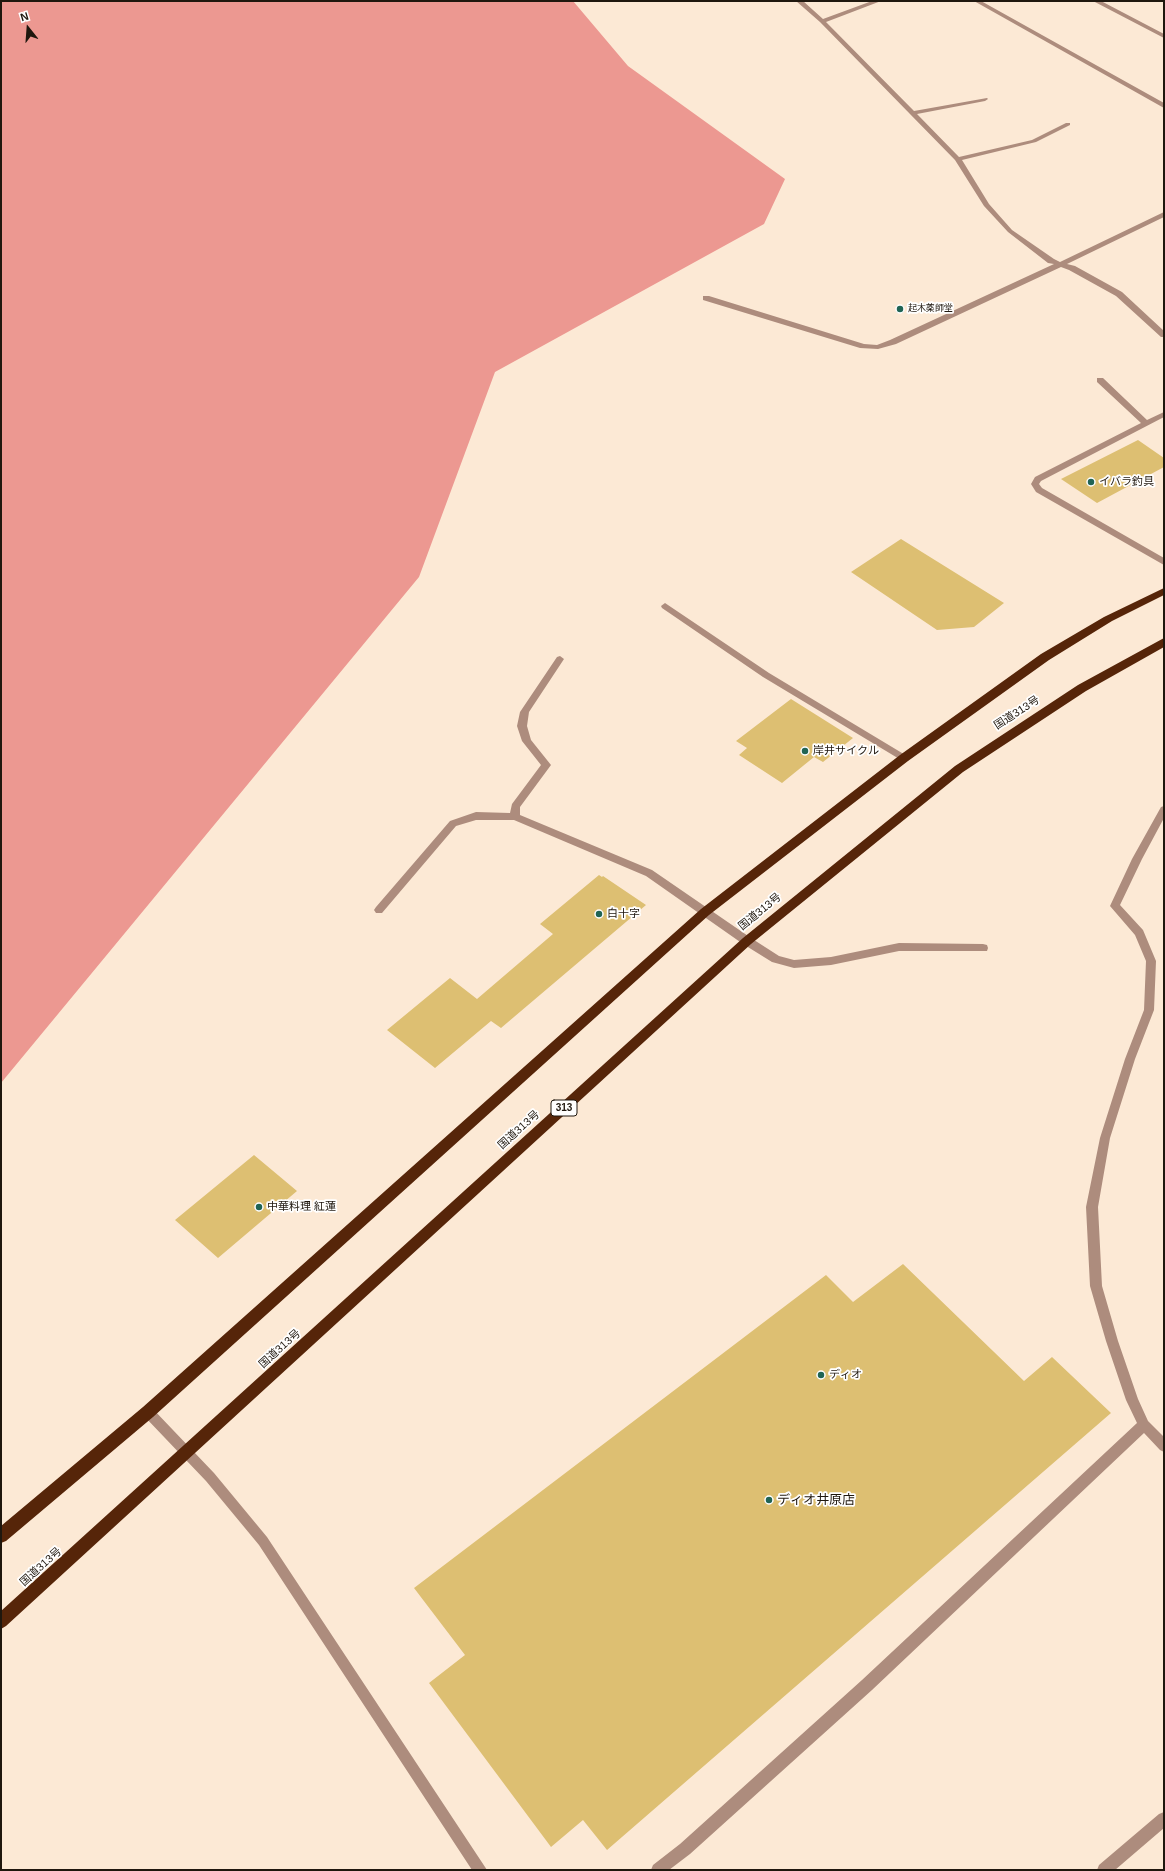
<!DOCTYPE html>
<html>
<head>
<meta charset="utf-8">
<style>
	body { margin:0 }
	#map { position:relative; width:1165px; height:1871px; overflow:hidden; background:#fce9d5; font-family:Arial,sans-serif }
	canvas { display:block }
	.frame { position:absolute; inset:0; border:2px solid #1f170e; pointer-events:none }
	.north { position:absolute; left:8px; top:8px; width:40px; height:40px; -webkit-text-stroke:3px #fff; paint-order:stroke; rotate:343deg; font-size:11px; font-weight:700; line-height:16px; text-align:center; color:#1f170e }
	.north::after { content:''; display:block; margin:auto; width:14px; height:18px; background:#1f170e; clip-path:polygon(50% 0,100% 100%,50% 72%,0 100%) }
</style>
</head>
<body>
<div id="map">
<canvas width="1165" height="1871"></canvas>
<div class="frame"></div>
<div class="north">N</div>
</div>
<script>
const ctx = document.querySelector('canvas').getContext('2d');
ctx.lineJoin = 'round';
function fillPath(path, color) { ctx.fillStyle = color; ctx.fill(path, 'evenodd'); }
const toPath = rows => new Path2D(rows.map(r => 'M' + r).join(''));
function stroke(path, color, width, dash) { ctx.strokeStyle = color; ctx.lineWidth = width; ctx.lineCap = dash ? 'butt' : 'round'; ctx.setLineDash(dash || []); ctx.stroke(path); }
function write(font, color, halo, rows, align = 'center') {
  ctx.font = font + ' Arial,"Noto Sans JP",sans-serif'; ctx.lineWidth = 3.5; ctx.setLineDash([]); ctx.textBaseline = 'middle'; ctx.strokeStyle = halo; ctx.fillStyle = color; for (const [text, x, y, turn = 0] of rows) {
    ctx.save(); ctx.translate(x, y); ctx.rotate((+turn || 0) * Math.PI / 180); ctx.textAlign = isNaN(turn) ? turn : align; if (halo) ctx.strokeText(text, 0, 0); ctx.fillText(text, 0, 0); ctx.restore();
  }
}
fillPath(toPath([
	[1,1,573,1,628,66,785,179,764,224,495,372,419,577,1,1083]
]), '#ec9891');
fillPath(toPath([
	[1138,440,1164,458,1164,467,1097,503,1061,479],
	[901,539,1004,603,974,627,937,630,851,572],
	[791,699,853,738,823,762,814,757,782,783,739,755,747,748,736,741],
	[599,875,602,877,603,876,646,905,501,1028,491,1021,435,1068,387,1030,450,978,477,999,553,934,540,924],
	[254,1155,297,1191,218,1258,175,1220],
	[903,1264,1024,1381,1052,1357,1111,1413,607,1850,583,1820,551,1847,429,1683,465,1655,414,1588,826,1275,853,1302]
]), '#ddbf72');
fillPath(toPath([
	[796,1,803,1,823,19,872,1,881,1,826,22,914,111,987,98,988,99,985,101,917,114,959,157,1032,140,1066,123,1070,123,1070,125,1036,142,962,160,989,204,1012,230,1054,259,1060,262,1164,212,1164,217,1067,264,1075,266,1122,292,1164,331,1164,337,1161,337,1116,296,1069,270,1061,267,896,344,878,349,860,348,703,300,703,296,709,296,864,344,877,345,890,340,1054,264,1048,263,1008,232,984,206,955,160,820,22,796,1],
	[974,1,981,1,1164,103,1164,108,974,1],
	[1093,1,1101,1,1164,34,1164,38,1093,1],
	[1097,378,1103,378,1147,420,1164,412,1164,417,1041,481,1039,484,1042,488,1164,558,1164,565,1036,492,1031,484,1035,477,1141,423,1097,382,1097,378],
	[665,603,769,673,907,756,909,758,907,760,901,760,763,677,662,608,661,606,665,603],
	[560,656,564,659,529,712,527,726,531,740,551,765,520,807,520,815,652,870,751,938,779,956,794,960,831,957,899,943,983,944,987,945,988,948,987,951,899,951,831,965,794,968,772,962,743,944,646,876,514,820,476,820,456,826,382,913,376,913,374,910,376,907,450,821,476,812,510,813,512,804,541,765,522,741,517,726,520,712,557,657,560,656],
	[1164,806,1164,818,1142,859,1120,905,1143,930,1156,961,1154,1010,1135,1059,1110,1138,1098,1207,1102,1286,1118,1341,1138,1399,1148,1421,1164,1437,1164,1452,1160,1450,1144,1433,872,1690,690,1854,669,1870,651,1870,653,1865,680,1844,862,1680,1137,1423,1126,1400,1106,1341,1090,1286,1086,1207,1100,1138,1125,1059,1144,1010,1146,961,1135,935,1110,906,1132,859,1161,807,1164,806],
	[148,1406,152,1408,214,1473,267,1537,487,1870,472,1870,259,1545,206,1481,144,1416,142,1412,144,1408,148,1406],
	[1164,1812,1164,1828,1115,1870,1097,1870,1099,1865,1159,1814,1164,1812]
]), '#ad8c7d');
fillPath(toPath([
	[1164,588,1164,595,1112,621,1049,660,908,761,709,915,153,1417,6,1541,1,1543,1,1526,143,1407,701,909,900,755,1041,654,1104,617,1164,588],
	[1164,638,1164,647,1086,691,963,772,751,944,6,1626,1,1629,1,1611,743,938,955,766,1078,685,1164,638]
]), '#562509');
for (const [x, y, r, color] of [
	[900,309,4,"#206454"],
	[1091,482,4,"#206454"],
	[805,751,4,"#206454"],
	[599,914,4,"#206454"],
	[259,1207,4,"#206454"],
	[821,1375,4,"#206454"],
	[769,1500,4,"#206454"]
]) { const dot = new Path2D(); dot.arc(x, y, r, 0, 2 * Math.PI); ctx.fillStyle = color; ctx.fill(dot); stroke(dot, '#fff', 1.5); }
write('9px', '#1f170e', '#fff', [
	["起木薬師堂",908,309]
], 'left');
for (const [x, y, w] of [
	[564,1108,26]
]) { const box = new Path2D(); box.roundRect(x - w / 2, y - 8, w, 16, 3); ctx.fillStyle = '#fff'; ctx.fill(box); stroke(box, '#1f170e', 1); }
write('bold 10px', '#1f170e', null, [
	["313",564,1108]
]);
write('11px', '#1f170e', '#fff', [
	["イバラ釣具",1099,482],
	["岸井サイクル",813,751],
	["白十字",607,914],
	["中華料理 紅蓮",267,1207],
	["ディオ",829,1375]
], 'left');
write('11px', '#1f170e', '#fff', [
	["国道313号",1017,713,-33],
	["国道313号",760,912,-39],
	["国道313号",519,1130,-42],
	["国道313号",280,1349,-42],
	["国道313号",41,1567,-42]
]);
write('13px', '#1f170e', '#fff', [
	["ディオ井原店",777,1500]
], 'left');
</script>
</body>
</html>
